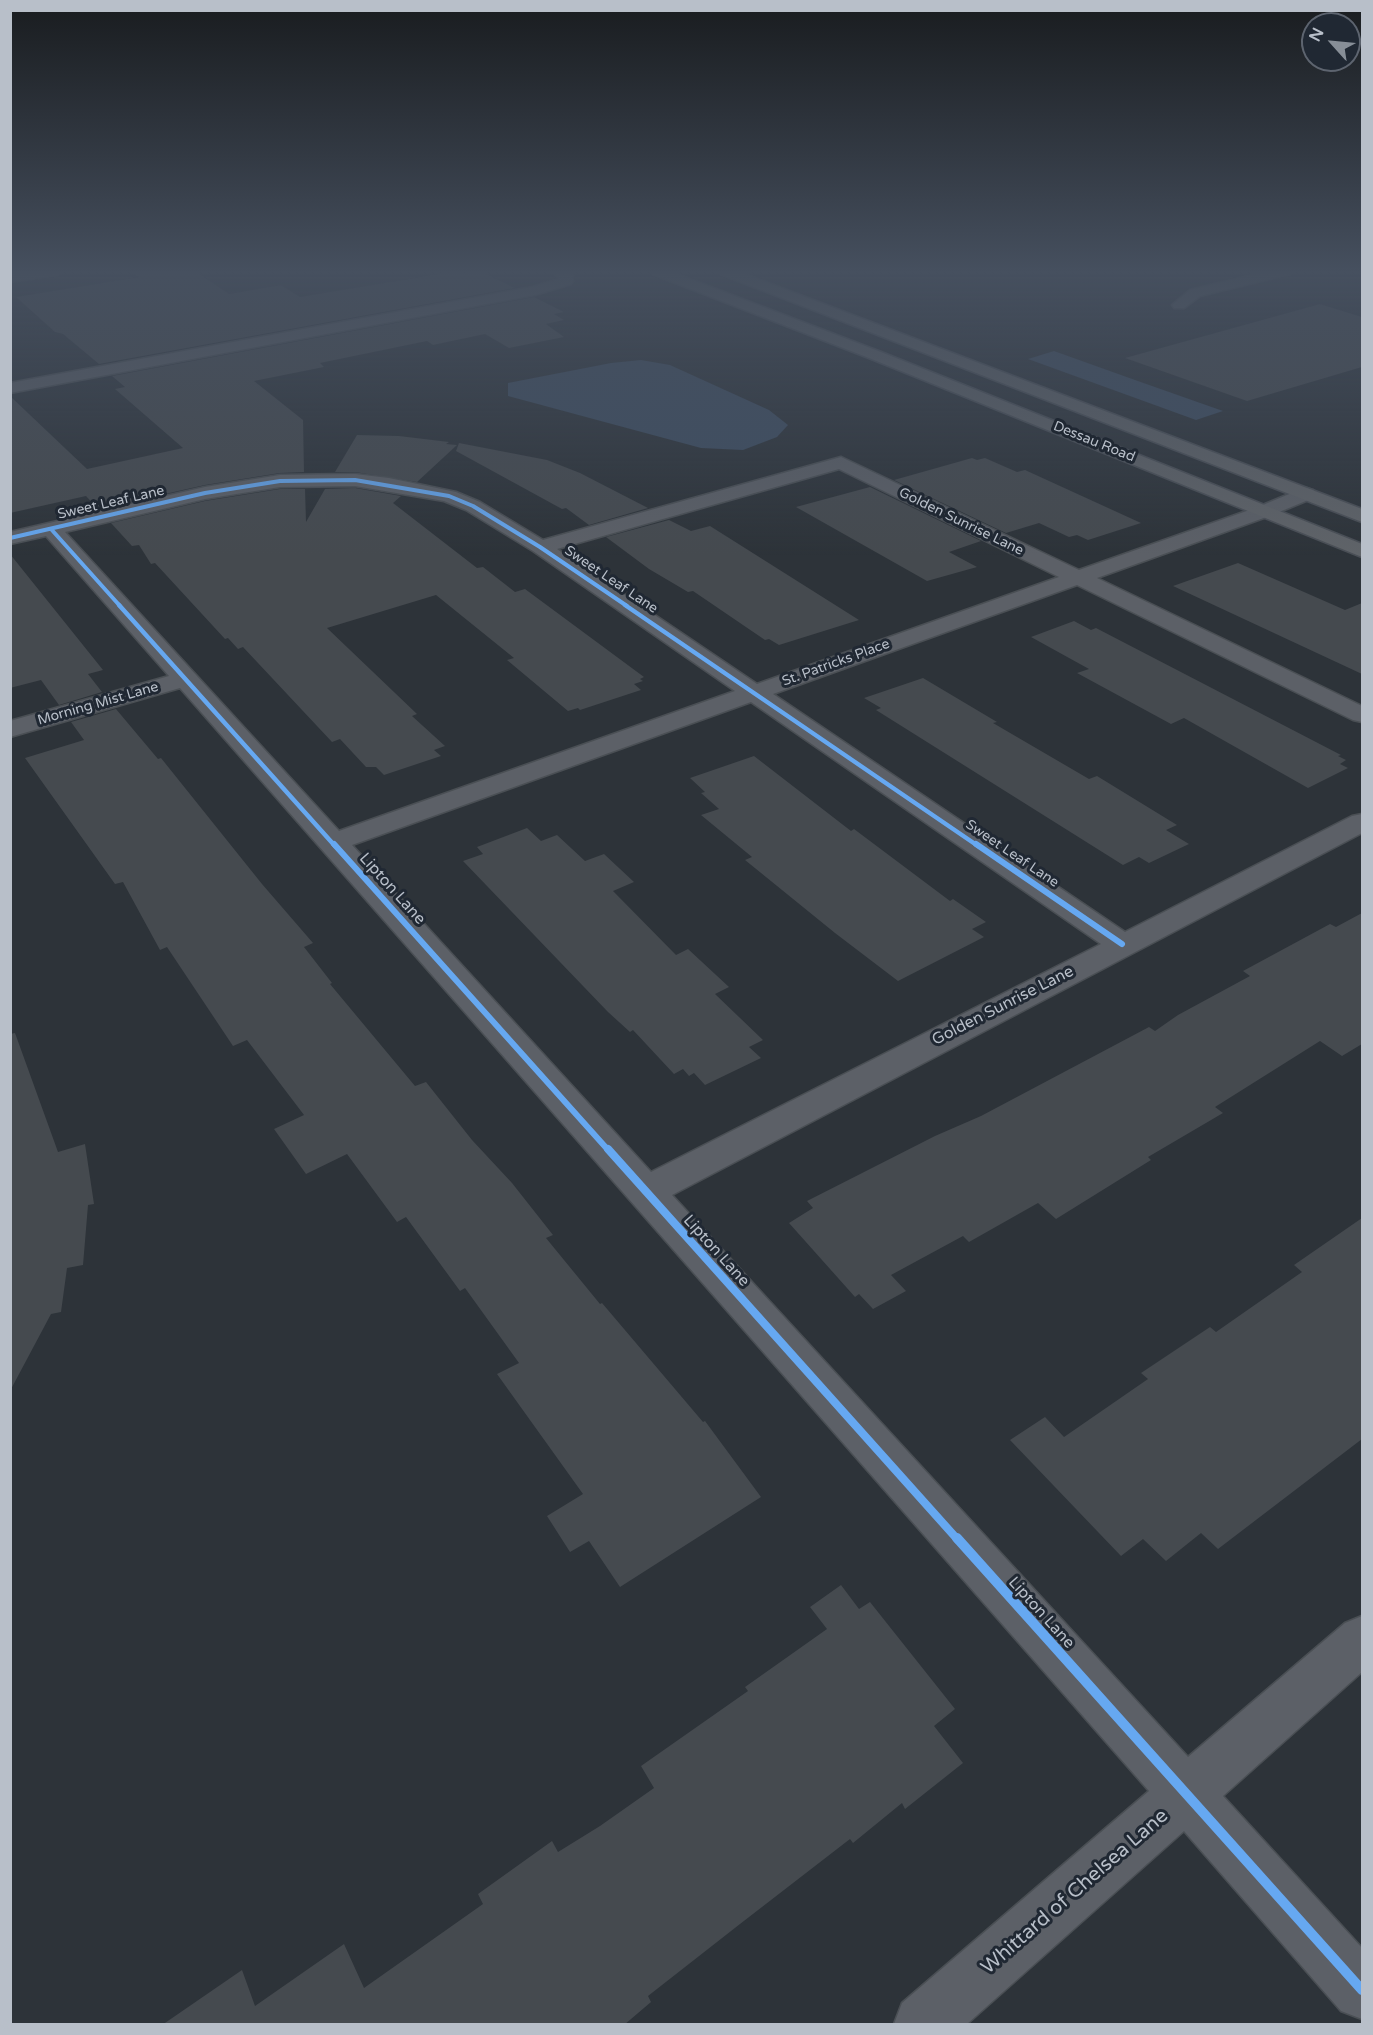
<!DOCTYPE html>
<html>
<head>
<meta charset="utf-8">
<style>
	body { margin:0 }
	#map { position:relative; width:1373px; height:2035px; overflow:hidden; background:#2d3339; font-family:"Varela Round",sans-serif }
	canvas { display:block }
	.frame { position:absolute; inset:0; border:12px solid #b8bfc9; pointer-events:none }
	.north { position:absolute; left:1301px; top:12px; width:60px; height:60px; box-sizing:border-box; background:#202833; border:2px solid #5d646f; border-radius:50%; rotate:297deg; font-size:16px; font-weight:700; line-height:24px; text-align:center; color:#b8bfc9 }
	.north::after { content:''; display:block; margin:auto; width:21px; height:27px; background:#878e97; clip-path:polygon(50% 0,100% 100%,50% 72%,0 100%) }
</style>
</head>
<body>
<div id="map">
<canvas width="1373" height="2035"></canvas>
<div class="frame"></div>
<div class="north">N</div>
</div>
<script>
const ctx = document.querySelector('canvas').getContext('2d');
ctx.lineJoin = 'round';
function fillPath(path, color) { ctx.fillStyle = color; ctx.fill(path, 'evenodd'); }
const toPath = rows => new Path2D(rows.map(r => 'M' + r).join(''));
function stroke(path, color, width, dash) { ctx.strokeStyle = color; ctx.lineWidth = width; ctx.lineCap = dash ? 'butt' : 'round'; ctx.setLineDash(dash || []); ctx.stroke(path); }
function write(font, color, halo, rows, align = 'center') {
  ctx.font = font + ' "Varela Round",sans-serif'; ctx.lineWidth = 6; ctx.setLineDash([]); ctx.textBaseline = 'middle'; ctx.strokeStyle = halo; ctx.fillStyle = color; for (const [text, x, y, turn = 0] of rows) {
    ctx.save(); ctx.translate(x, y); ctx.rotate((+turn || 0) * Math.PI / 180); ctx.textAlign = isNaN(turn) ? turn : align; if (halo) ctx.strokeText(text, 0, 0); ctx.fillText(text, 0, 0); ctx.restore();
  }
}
fillPath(toPath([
	[1054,351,1135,380,1223,411,1196,420,1028,359],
	[641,360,670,365,769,410,788,425,777,437,743,450,701,448,508,396,508,383,611,363]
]), '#3d4d61');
fillPath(toPath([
	[129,271,195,271,229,294,281,285,300,297,457,271,461,273,480,271,515,288,99,364,63,334,55,332,16,297,139,277],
	[534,297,564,312,554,314,564,320,546,324,564,337,509,348,485,334,433,345,427,341,320,363,324,367,254,381,303,420,304,472,280,473,205,485,98,509,86,496,10,513,10,396,87,469,183,448,115,389,125,387,112,376],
	[1320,304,1362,317,1362,367,1247,401,1125,358],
	[357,435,399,436,449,442,446,444,457,445,417,482,355,472,335,472],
	[459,443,547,460,580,473,648,508,589,525,566,508,562,509,456,451],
	[972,458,977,460,985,458,1017,472,1025,470,1141,523,1088,540,1077,535,1069,537,1039,523,1006,533,894,480],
	[870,487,981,541,949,552,977,567,927,581,796,507],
	[355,488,401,496,393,503,477,568,483,567,515,592,525,589,644,677,640,679,643,681,634,684,641,690,580,710,578,708,568,711,507,660,514,658,436,595,327,628,417,714,412,716,445,746,434,750,441,756,384,775,376,767,366,767,340,739,332,742,243,647,238,649,228,638,225,639,155,563,151,564,139,545,132,546,111,523,205,501,280,489,305,489,306,522,325,489],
	[669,520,691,531,710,526,859,620,779,645,769,639,765,640,693,591,688,592,649,569,606,537],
	[10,554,103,670,88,674,102,692,59,705,41,680,10,688],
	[1238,563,1345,610,1362,603,1362,674,1173,586],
	[1074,621,1091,630,1096,628,1341,755,1338,756,1346,760,1340,764,1348,768,1308,788,1184,718,1171,724,1077,673,1089,669,1031,637],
	[923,678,997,722,993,723,1089,779,1097,776,1177,825,1166,830,1189,844,1149,863,1139,857,1123,865,876,710,881,708,864,698],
	[116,709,158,759,161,758,262,884,313,943,304,947,332,983,330,984,415,1086,426,1082,472,1140,512,1183,553,1235,546,1238,600,1304,602,1303,703,1422,705,1421,761,1497,620,1587,589,1541,570,1552,547,1516,583,1494,497,1374,519,1363,465,1288,460,1291,406,1217,397,1222,347,1154,306,1174,274,1129,304,1115,247,1040,233,1046,167,947,160,950,123,882,115,884,25,758,84,740,71,722],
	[754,756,851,831,854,829,950,901,953,899,986,922,972,929,984,937,898,981,835,933,745,860,752,857,701,815,719,809,701,793,705,792,690,778],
	[527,828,541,841,557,835,585,861,604,854,634,882,613,891,676,955,688,949,729,987,715,994,763,1040,749,1047,761,1058,705,1085,694,1073,689,1076,683,1069,674,1074,633,1030,630,1032,608,1012,463,861,483,854,477,847],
	[1362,913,1362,1044,1342,1056,1320,1041,1215,1107,1223,1113,1148,1157,1151,1160,1056,1219,1038,1203,969,1242,963,1236,891,1275,906,1291,873,1309,859,1294,855,1297,789,1223,813,1208,807,1201,935,1136,981,1116,1149,1027,1155,1031,1178,1015,1250,976,1243,971,1330,924,1336,927],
	[15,1033,58,1152,85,1144,94,1204,88,1205,83,1265,67,1268,61,1312,51,1314,10,1391,10,1034],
	[1362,1218,1362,1439,1218,1549,1201,1533,1166,1561,1143,1539,1121,1556,1010,1440,1045,1417,1064,1437,1148,1379,1141,1373,1210,1327,1216,1332,1302,1272,1294,1265],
	[841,1585,859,1609,870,1602,955,1709,934,1726,963,1763,905,1809,902,1803,853,1843,850,1839,740,1924,648,1996,651,2002,624,2025,162,2025,242,1970,255,2006,344,1944,364,1988,483,1904,478,1894,552,1841,558,1852,600,1826,654,1788,641,1766,748,1691,745,1687,827,1629,810,1607]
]), '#454a4f');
const minor = toPath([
	[31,271,64,271,57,275,10,282,10,274,31,271],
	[553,271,568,271,573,276,573,281,571,284,535,295,10,393,10,383,532,287,559,279,553,271],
	[1269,271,1292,271,1290,274,1200,296,1184,308,1174,308,1172,305,1190,290,1269,271],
	[841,457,1079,570,1258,507,1299,490,1306,488,1313,490,1316,494,1313,498,1272,515,1097,578,1362,706,1362,722,1353,720,1077,585,773,694,1125,932,1352,816,1362,814,1362,833,672,1195,1188,1757,1345,1623,1362,1616,1362,1672,1223,1796,1362,1948,1362,2019,1341,2011,1184,1831,967,2024,894,2024,902,2003,1149,1791,180,688,10,737,10,721,169,676,46,536,10,544,10,532,205,487,280,475,355,474,389,478,456,492,480,502,543,540,841,457],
	[839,469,1059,577,757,684,557,549,839,469],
	[355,486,444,501,466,510,533,551,735,691,339,831,65,532,205,499,280,487,355,486],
	[751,702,1101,944,651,1172,352,845,751,702]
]);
const primary = toPath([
	[650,271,669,271,881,352,1362,544,1362,557,869,358,652,274,650,271],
	[718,271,737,271,1362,509,1362,522,720,274,718,271]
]);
stroke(minor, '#4a4f54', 3);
stroke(primary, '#4a4f56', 3);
fillPath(minor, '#5c6067');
fillPath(primary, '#5f6368');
stroke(toPath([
	[51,529,120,606],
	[10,538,205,493,280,481,355,480,449,496,473,506,540,547,627,606]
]), '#66a8f1', 4);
stroke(toPath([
	[119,605,335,846],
	[625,605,978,846]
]), '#66a8f1', 4.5);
stroke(toPath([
	[334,844,609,1151],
	[976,844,1122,944]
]), '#66a8f1', 6);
stroke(toPath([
	[608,1149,958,1540]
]), '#66a8f1', 8);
stroke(toPath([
	[957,1538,1362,1990]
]), '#66a8f1', 10);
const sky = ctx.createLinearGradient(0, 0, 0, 556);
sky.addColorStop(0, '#191c1f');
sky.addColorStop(0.49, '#46505f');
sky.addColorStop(1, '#46505f00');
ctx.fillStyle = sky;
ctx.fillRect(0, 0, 1373, 556);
write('14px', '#b8bfc9', '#202833', [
	["Dessau Road",1094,442,22],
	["Sweet Leaf Lane",111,503,-13],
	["Golden Sunrise Lane",961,522,26],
	["Sweet Leaf Lane",611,580,34],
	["St. Patricks Place",836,663,-20],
	["Morning Mist Lane",98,704,-16],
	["Sweet Leaf Lane",1012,854,34]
]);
write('16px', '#b8bfc9', '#202833', [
	["Lipton Lane",392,889,48],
	["Golden Sunrise Lane",1003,1006,-27],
	["Lipton Lane",716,1251,48],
	["Lipton Lane",1041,1613,48]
]);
write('20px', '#b8bfc9', '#202833', [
	["Whittard of Chelsea Lane",1075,1892,-41]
]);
</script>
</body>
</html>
